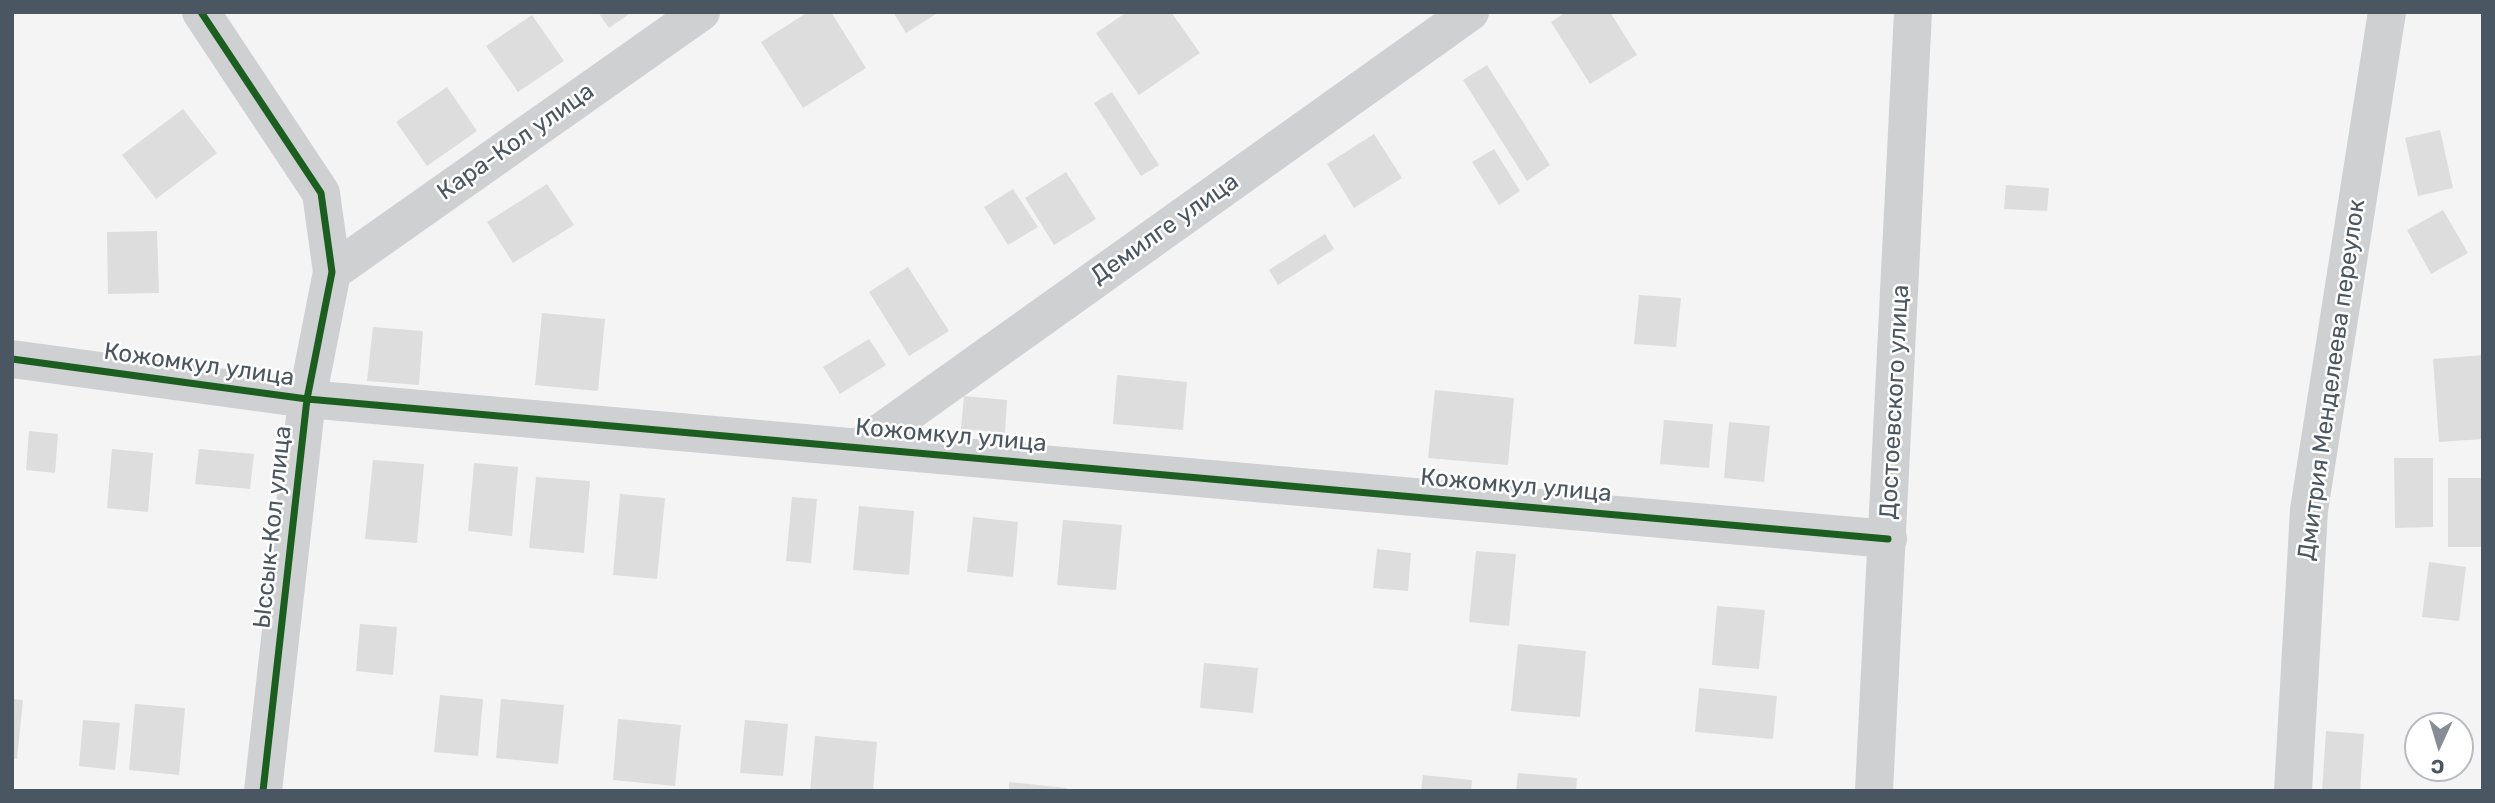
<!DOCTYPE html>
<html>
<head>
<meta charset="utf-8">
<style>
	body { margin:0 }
	#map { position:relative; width:2495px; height:803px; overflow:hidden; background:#f4f4f4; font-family:Rubik,sans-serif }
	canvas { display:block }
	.frame { position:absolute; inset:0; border:14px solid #4a5661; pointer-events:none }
	.north { position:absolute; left:2404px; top:712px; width:70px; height:70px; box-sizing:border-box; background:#fff; border:2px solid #b7bbc0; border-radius:50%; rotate:184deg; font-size:19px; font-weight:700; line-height:28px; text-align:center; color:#4a5661 }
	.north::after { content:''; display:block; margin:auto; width:24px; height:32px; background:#868d94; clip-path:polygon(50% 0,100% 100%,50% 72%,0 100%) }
</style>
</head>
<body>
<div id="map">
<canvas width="2495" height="803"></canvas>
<div class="frame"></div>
<div class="north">С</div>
</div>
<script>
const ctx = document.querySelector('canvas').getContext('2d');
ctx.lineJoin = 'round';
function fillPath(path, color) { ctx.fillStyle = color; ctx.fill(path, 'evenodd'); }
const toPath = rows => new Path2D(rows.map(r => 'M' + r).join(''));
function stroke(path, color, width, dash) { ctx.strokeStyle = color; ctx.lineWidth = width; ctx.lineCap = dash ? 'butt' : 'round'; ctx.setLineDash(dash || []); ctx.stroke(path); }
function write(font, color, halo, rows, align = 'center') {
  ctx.font = font + ' Rubik,sans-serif'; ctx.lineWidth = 5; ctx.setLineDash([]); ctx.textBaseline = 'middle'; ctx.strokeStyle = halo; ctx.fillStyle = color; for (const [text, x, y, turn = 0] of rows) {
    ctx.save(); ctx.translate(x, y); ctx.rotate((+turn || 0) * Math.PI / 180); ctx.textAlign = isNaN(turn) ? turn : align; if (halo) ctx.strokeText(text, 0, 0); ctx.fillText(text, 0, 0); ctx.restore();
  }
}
fillPath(toPath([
	[598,12,632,12,609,28],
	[808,12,831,12,866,68,803,108,761,42],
	[893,12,939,12,906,33],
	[1127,12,1171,12,1200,53,1139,95,1096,33],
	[1566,12,1610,12,1637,55,1590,84,1551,22],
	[532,15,564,61,518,92,486,46],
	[1487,65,1550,165,1527,181,1463,80],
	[447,87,477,131,427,166,396,122],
	[1112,92,1159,165,1141,176,1094,103],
	[183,109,217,153,156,199,122,155],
	[2440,130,2453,188,2418,196,2405,138],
	[1374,134,1402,178,1354,208,1327,164],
	[1494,149,1520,191,1499,205,1472,162],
	[1066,172,1096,219,1054,245,1025,198],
	[547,184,574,225,513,263,487,222],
	[2006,185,2049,188,2047,211,2004,209],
	[1013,189,1038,227,1008,245,984,207],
	[2443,210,2468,253,2431,274,2407,230],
	[157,231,159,293,108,294,107,232],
	[1325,234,1334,249,1278,285,1269,270],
	[908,267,949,331,909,356,869,292],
	[1639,295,1681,298,1676,347,1634,344],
	[542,313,605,319,598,391,535,385],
	[373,327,423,331,419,385,367,381],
	[869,339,886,365,840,394,823,367],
	[2483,355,2483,439,2439,442,2433,359],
	[1117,375,1187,382,1183,430,1113,424],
	[1435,390,1514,398,1508,465,1428,458],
	[964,396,1007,400,1005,433,961,429],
	[1664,420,1713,424,1709,468,1660,464],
	[1729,422,1770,426,1764,482,1724,478],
	[29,431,58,434,55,473,26,470],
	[112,449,153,453,148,512,107,508],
	[199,449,254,454,250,489,195,484],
	[2394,458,2433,458,2433,527,2395,528],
	[373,460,424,464,417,543,365,539],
	[474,463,518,467,512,536,468,531],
	[536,477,590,481,584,553,529,548],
	[2448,478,2483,478,2483,547,2448,547],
	[620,494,665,498,657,579,613,575],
	[792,497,817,499,811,563,786,561],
	[859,506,914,511,909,575,853,570],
	[973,517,1018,522,1013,577,967,572],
	[1063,520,1122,525,1116,590,1057,585],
	[1377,549,1411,553,1408,591,1373,588],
	[1476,551,1516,554,1509,626,1469,622],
	[2429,562,2466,567,2459,621,2422,617],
	[1717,606,1765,610,1759,669,1712,665],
	[360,624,397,627,393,675,356,671],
	[1518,644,1586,651,1580,717,1511,711],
	[1204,663,1258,668,1253,713,1200,708],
	[1699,688,1777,696,1773,739,1695,732],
	[440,695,483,699,478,756,434,752],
	[12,699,23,700,17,759,12,758],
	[501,699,564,705,558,764,496,758],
	[135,704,185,708,179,775,129,770],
	[618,719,681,725,675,786,613,780],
	[83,720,120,723,115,770,79,766],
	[745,720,788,724,783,776,740,773],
	[2326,731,2364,734,2360,791,2322,791],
	[815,736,877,742,873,791,810,791],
	[1518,773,1577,778,1576,791,1516,791],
	[1423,775,1472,780,1471,791,1421,791],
	[1009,782,1067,788,1067,791,1009,791]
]), '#ddddde');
stroke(toPath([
	[201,12,321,193,332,272,307,399,263,791],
	[332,272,701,12],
	[12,359,307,399,1888,539],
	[860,447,1470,12],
	[1874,791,1913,12],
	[2293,791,2309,510,2387,12]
]), '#ced0d2', 38);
stroke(toPath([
	[201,12,321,193,332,272,307,399,263,791],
	[12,359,307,399,1888,539]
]), '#1b5e20', 7);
write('24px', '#4a5661', '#fff', [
	["Кара-Кол улица",516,142,-35],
	["Демилге улица",1165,229,-35],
	["Кожомкул улица",199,365,8],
	["Дмитрия Менделеева переулок",2332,380,-82],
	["Достоевского улица",1895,402,-87],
	["Кожомкул улица",951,436,5],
	["Кожомкул улица",1516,486,5],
	["Ыссык-Кол улица",273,527,-84]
]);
</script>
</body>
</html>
